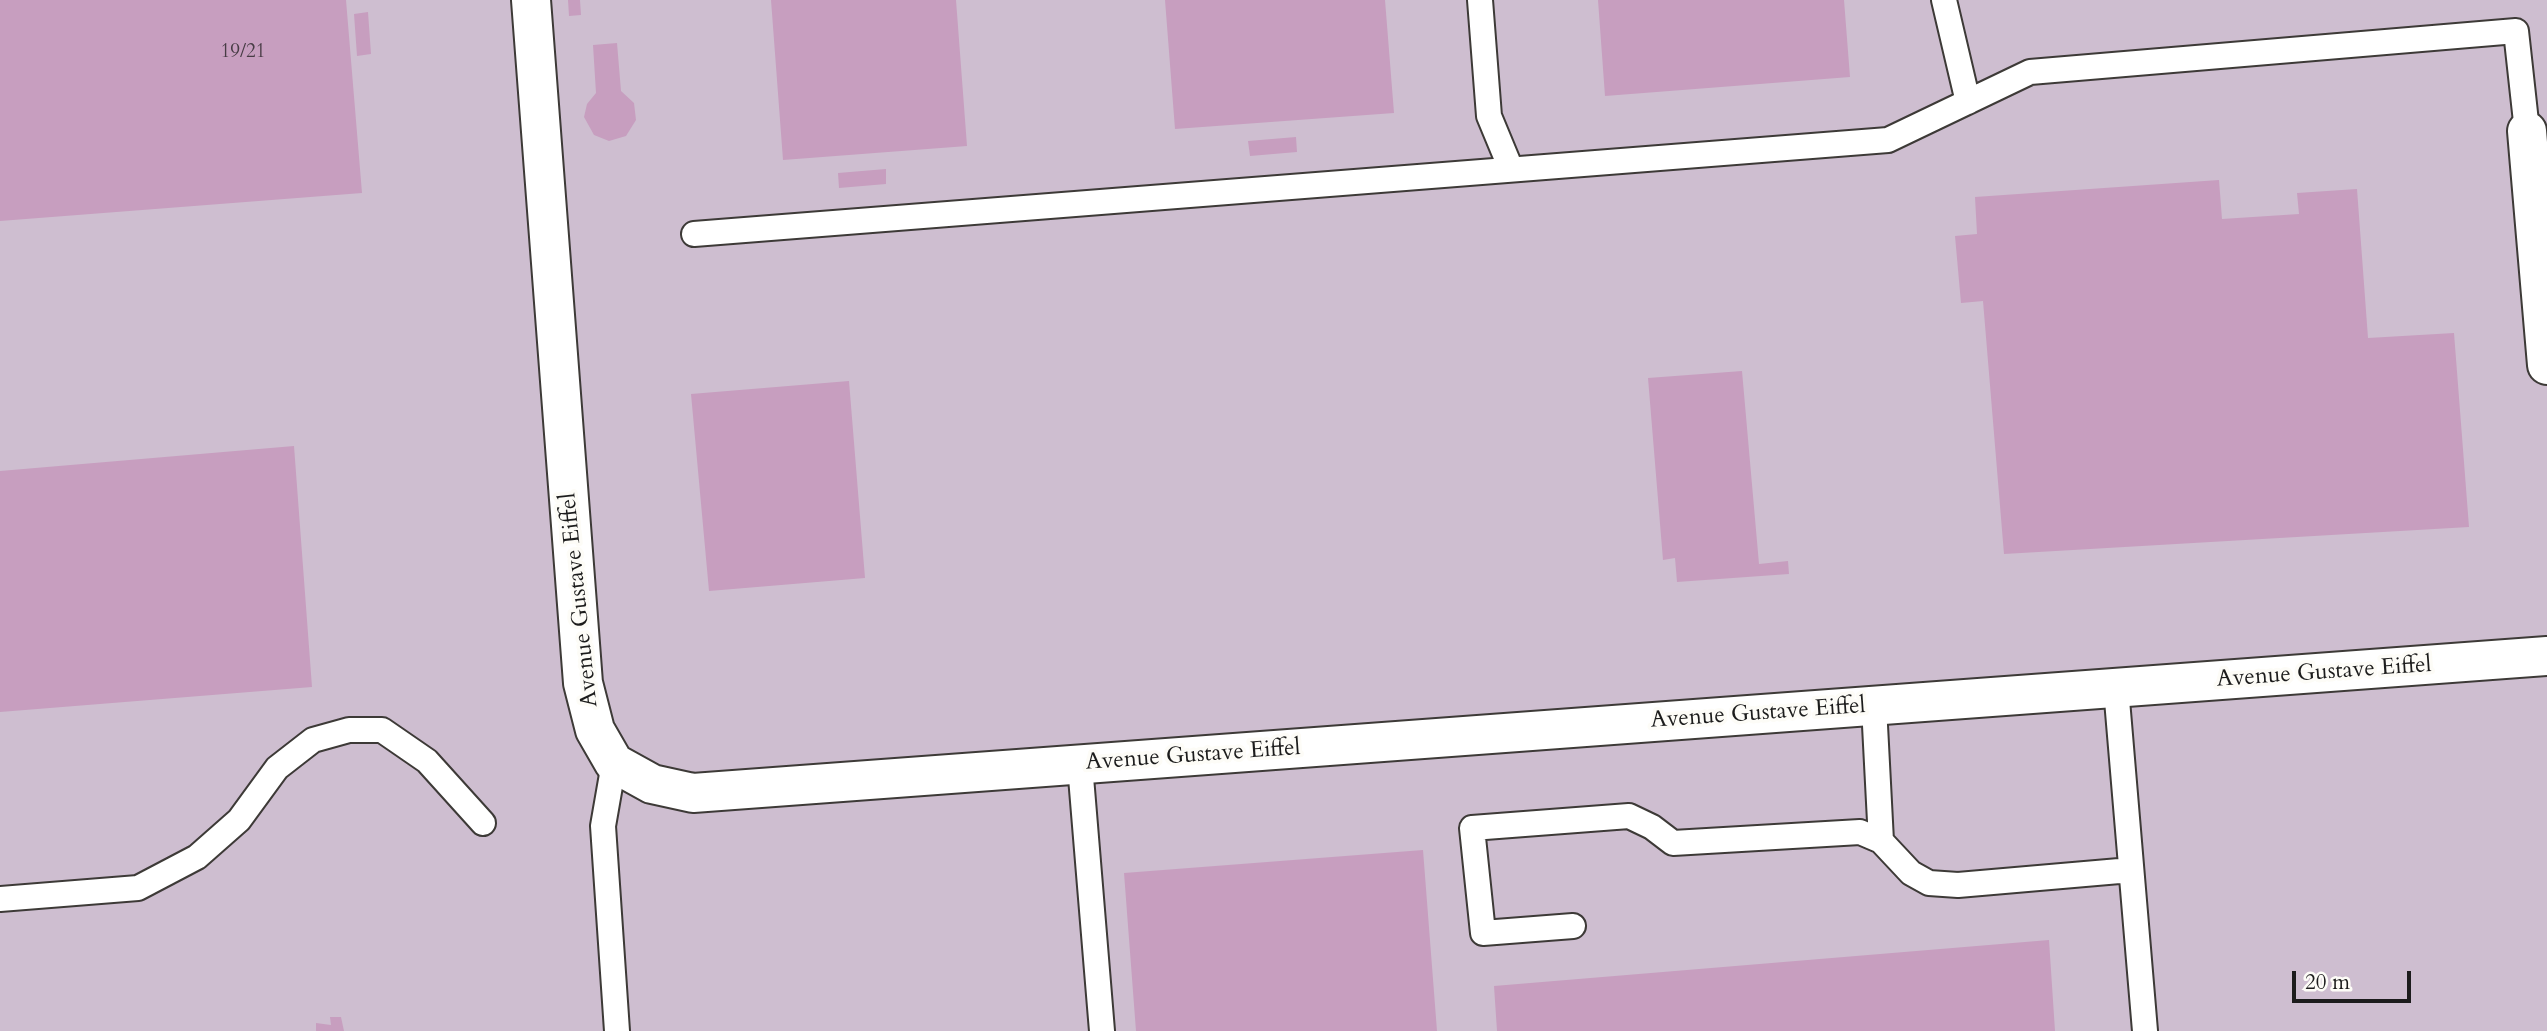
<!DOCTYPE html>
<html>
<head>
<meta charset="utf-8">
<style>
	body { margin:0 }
	#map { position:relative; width:2547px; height:1031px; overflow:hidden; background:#f5e5cd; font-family:Cardo,serif }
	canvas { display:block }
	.scale { position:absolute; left:2292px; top:971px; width:119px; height:32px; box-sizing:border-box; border:4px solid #1c1c1c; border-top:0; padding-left:9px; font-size:21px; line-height:24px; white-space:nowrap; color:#1c1c1c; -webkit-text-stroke:5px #fdfcf7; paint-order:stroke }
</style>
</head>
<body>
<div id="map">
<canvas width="2547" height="1031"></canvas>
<div class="scale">20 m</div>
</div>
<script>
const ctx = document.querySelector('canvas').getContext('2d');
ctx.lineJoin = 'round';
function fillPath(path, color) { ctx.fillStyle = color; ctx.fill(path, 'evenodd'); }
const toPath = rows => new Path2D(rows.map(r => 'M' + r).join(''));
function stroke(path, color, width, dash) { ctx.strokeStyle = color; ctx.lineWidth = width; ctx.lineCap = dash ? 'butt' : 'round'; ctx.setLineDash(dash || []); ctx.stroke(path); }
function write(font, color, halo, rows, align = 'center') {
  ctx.font = font + ' Cardo,serif'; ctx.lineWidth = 7; ctx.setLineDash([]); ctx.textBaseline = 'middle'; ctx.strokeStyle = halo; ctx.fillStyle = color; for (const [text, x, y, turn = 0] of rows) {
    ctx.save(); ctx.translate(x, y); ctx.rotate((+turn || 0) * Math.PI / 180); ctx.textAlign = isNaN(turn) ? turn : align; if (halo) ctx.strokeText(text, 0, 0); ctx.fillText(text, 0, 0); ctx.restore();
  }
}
fillPath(toPath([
	[0,0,2547,0,2547,1031,0,1031]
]), '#cebed0');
fillPath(toPath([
	[0,0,346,0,362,193,0,221],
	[568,0,580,0,581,15,569,16],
	[771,0,956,0,967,146,783,160],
	[1165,0,1385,0,1394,113,1175,129],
	[1598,0,1844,0,1850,77,1605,96],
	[368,12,371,54,357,56,354,14],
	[617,43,621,91,634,103,636,120,626,136,609,141,594,135,584,117,587,104,596,93,593,45],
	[1296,137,1297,152,1250,156,1248,141],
	[886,169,886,184,839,188,838,173],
	[2219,180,2222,219,2299,214,2297,193,2357,189,2368,338,2454,333,2469,527,2004,554,1983,301,1961,303,1955,236,1977,234,1975,197],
	[1742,371,1759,564,1788,561,1789,574,1677,582,1675,558,1663,560,1648,378],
	[849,381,865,578,709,591,691,394],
	[294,446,312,687,0,712,0,471],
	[1423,850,1437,1031,1136,1031,1124,873],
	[2049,940,2055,1031,1497,1031,1494,986],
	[330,1017,341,1017,344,1031,316,1031,316,1023,331,1025]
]), '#c79ebf');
const service = toPath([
	[1480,0,1489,116,1511,169],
	[1944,0,1968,102],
	[694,234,1888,140,2030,72,2516,31,2527,131],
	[2116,688,2145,1031],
	[1874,706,1881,841],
	[614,763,603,826,617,1031],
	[1080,765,1102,1031],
	[0,899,138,888,197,857,239,820,277,768,313,740,349,730,382,730,427,761,483,823],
	[1573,926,1483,933,1472,828,1629,816,1652,827,1673,843,1860,832,1881,841,1911,873,1929,883,1958,885,2131,870]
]);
const minor = toPath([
	[531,0,583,683,595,730,614,763,652,784,693,793,2547,656],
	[2527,131,2547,365]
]);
stroke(service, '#3d3a37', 28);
stroke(minor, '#3d3a37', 42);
stroke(service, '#fff', 24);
stroke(minor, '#fff', 38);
write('19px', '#473c45', null, [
	["19/21",243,53]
]);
write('23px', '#1c1c1c', '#fdfcf7', [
	["Avenue Gustave Eiffel",580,600,-96],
	["Avenue Gustave Eiffel",2324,673,-4],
	["Avenue Gustave Eiffel",1758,714,-4],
	["Avenue Gustave Eiffel",1193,756,-4]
]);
</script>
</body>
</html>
